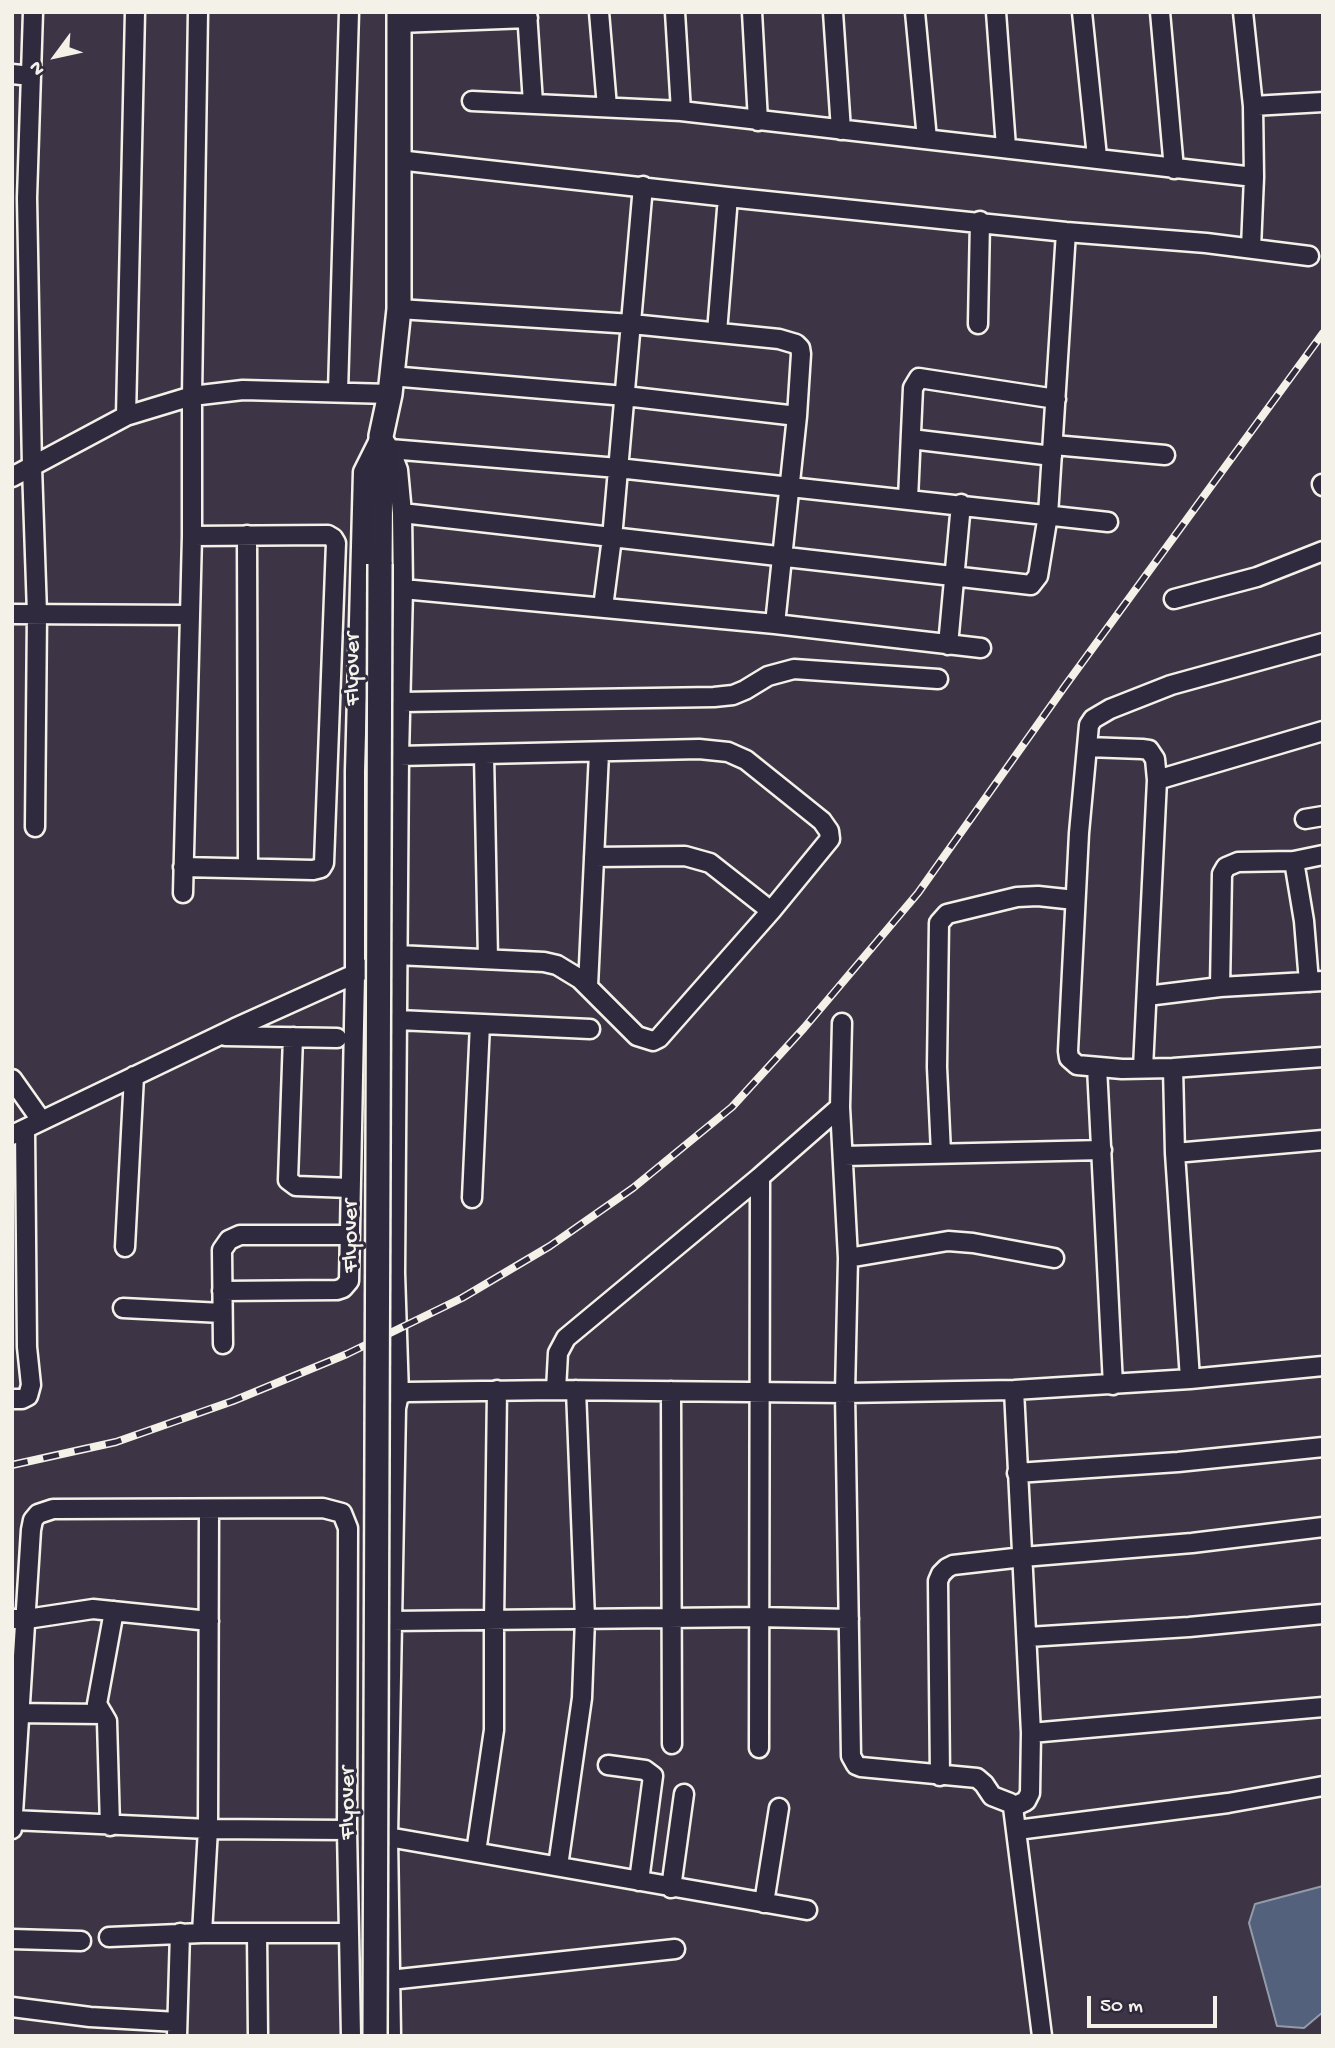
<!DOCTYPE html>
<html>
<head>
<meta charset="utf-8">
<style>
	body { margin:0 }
	#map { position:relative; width:1335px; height:2048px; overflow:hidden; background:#3d3546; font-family:"Gochi Hand",sans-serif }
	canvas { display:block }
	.frame { position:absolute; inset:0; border:14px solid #f4f1e8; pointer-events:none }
	.north { position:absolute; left:21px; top:21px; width:70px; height:70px; -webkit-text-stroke:5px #2f2a3d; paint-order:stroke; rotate:237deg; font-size:19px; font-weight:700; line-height:28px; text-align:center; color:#f4f1e8 }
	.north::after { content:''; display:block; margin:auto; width:24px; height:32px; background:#f4f1e8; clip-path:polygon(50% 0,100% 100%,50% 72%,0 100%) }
	.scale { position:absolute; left:1087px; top:1996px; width:130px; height:32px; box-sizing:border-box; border:4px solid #f4f1e8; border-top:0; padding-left:9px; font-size:21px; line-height:24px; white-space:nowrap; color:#f4f1e8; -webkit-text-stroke:5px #2f2a3d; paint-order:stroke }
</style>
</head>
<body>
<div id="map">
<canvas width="1335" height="2048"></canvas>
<div class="frame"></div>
<div class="north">N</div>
<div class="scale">50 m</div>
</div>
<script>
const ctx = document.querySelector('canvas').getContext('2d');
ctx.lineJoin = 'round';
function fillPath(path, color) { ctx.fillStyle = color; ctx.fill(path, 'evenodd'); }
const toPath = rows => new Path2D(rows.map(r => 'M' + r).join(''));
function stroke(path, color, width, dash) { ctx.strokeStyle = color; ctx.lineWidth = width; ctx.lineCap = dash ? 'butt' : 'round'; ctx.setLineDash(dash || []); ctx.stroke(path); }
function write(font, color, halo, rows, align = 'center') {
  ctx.font = font + ' "Gochi Hand",sans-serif'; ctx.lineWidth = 6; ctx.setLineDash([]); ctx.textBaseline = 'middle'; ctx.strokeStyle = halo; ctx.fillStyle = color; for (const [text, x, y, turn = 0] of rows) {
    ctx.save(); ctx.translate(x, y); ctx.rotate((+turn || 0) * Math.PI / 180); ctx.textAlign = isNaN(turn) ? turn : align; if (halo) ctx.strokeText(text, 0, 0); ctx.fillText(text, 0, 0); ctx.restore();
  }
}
const water = toPath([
	[1323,1886,1323,2012,1304,2028,1277,2026,1249,1923,1255,1904,1323,1886]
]);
fillPath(water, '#54617d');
stroke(water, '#949ba8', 2);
const minor = toPath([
	[33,12,27,198,32,467,37,613,35,827],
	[527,12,533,103],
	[599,12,607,107],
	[675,12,681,111],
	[752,12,758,121],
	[833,12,841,130],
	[915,12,927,139],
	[996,12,1006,147],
	[1082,12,1097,157],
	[1160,12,1174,169],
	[1243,12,1253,106,1254,177,1251,248],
	[399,23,528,18],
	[12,74,31,76],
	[472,101,681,111,1254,177],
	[1253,106,1323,102],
	[398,160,728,197,1066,232,1206,243,1309,256],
	[399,309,632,324,779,339,796,344,800,348,801,354,797,416,775,624],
	[978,324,980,221],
	[717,332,728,197],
	[391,376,625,396,797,416],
	[338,392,349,12],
	[126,416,135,12],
	[911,439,1052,456],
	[1054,445,1165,455],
	[390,449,618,468,1108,522],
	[12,477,126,416,192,396,243,390,390,394],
	[1322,484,1323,486],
	[908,499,913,388,919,378,1056,399],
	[402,513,1031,585,1038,576,1048,515,1066,232],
	[247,535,248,867],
	[403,589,775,624,981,648],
	[1174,599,1257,577,1323,551],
	[603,607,612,538,643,186],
	[12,614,190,615],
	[1323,643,1171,685,1110,709,1093,719,1089,725,1079,833,1068,1051,1069,1058,1077,1065,1122,1069,1173,1068,1323,1057],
	[948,645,961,504],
	[402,702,714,697,733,695,745,690,768,676,794,669,938,679],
	[1087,747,1142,749,1149,750,1155,759,1157,780,1143,1068],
	[484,755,488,959],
	[1157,780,1323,731],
	[1305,819,1323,816],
	[594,857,685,856,710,863,771,911],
	[1294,861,1304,921,1309,982],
	[183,867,313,870,321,868,324,863,336,543,333,538,328,535,192,536],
	[183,893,192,536,192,396,198,12],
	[588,986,599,753],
	[1220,987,1222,874,1226,867,1238,862,1294,861,1323,855],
	[1147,996,1220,987,1323,981],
	[398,1020,590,1029],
	[842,1023,840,1107,848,1258,845,1393,851,1756,856,1765,861,1767,977,1778,984,1784,992,1796,1010,1803,1013,1807,1042,2036],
	[225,1036,337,1038],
	[293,1037,288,1180,296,1186,350,1188],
	[1097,1067,1113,1385],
	[1173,1068,1175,1153,1190,1379],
	[12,1079,41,1120],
	[12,1135,235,1028,397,955,544,962,557,965,580,979,637,1036,653,1041,659,1038,771,911,830,839,829,831,822,821,746,760,728,752,699,749,399,756],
	[941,1153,937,1067,939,923,947,914,1017,897,1038,896,1075,900],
	[1175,1153,1323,1140],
	[844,1156,1102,1150],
	[472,1198,480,1024],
	[125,1247,134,1076],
	[848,1258,948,1241,973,1243,1054,1258],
	[222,1291,337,1290,343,1288,349,1281,355,974,355,771,363,472,381,436,390,449,398,470,402,513,403,589,399,756,395,1273,399,1395],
	[123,1308,222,1313],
	[223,1344,222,1250,229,1240,240,1235,350,1235],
	[556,1390,558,1353,566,1338,760,1177,840,1107],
	[671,1391,672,1744],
	[12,1399,22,1399,28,1396,31,1385,27,1347,25,1129],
	[1017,1473,1178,1462,1323,1447],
	[12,1619,27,1619,93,1609,209,1621],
	[391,1621,759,1617,849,1619],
	[1028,1637,1189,1627,1323,1614],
	[12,1713,103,1714],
	[1031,1733,1323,1707],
	[759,1748,760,1177],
	[608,1765,645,1770,653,1776,639,1881],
	[940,1776,938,1581,941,1574,947,1568,953,1565,1023,1557,1192,1543,1323,1527],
	[1013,1807,1026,1801,1030,1793,1031,1733,1014,1390],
	[12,1820,208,1829,347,1830],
	[110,1826,107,1721,97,1704,114,1611],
	[12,1829,31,1530,33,1520,38,1514,53,1509,323,1508,342,1513,348,1528,347,1830,351,2036],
	[1017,1830,1228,1803,1323,1786],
	[388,1837,807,1910],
	[476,1852,494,1730,494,1622,497,1390],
	[558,1866,582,1698,585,1619,576,1390],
	[671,1888,684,1794],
	[764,1903,779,1808],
	[202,1933,208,1829,209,1509],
	[257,1933,258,2036],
	[109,1937,202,1933,349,1933],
	[12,1939,81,1941],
	[390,1980,675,1949],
	[12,2007,90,2017,177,2022],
	[177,2036,180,1933],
	[391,2036,388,1837,396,1408,399,1395,407,1392,556,1390,845,1393,1014,1390,1190,1379,1323,1366]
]);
const major = toPath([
	[380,564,381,436,390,394,399,309,399,12]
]);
stroke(minor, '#f4f1e8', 23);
stroke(major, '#f4f1e8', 28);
stroke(minor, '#2f2a3d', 18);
stroke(major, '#2f2a3d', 23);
const rail = toPath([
	[12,1465,116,1442,233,1401,347,1354,462,1298,550,1246,633,1188,732,1107,804,1028,918,893,1065,686,1323,333]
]);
stroke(rail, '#f4f1e8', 8);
stroke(rail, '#2f2a3d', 5, [16]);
const majorBridge = toPath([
	[375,2036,380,564]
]);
stroke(majorBridge, '#f4f1e8', 28, []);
stroke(majorBridge, '#2f2a3d', 23);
write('24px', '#f4f1e8', '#2f2a3d', [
	["Flyover",354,669,-90],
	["Flyover",352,1236,-90],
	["Flyover",349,1803,-90]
]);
</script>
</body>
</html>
